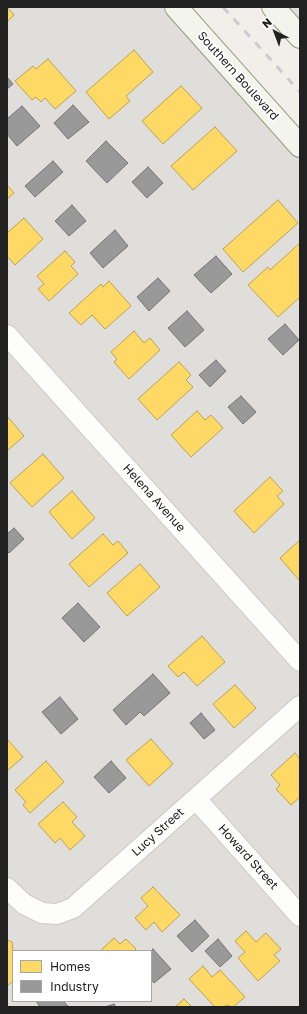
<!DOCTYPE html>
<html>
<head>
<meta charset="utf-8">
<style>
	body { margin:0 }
	#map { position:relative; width:307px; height:1014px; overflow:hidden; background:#f0efea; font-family:"Golos Text",sans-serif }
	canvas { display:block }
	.frame { position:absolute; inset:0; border:8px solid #212121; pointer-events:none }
	.legend { position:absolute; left:12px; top:950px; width:140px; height:52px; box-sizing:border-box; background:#fff; border:1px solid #a6a6a6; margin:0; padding:5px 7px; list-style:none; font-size:12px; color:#212121 }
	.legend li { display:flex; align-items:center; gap:8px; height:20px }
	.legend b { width:20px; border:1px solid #a6a6a6 }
	.north { position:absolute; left:255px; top:12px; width:40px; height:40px; -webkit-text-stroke:3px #fff; paint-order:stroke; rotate:318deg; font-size:11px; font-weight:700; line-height:16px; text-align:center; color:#212121 }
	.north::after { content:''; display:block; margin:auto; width:14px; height:18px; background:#212121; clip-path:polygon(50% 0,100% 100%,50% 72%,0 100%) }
</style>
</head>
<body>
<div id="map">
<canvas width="307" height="1014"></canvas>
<div class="frame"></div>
<ul class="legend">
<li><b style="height:11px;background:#ffd966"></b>Homes</li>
<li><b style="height:11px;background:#999"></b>Industry</li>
</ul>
<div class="north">N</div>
</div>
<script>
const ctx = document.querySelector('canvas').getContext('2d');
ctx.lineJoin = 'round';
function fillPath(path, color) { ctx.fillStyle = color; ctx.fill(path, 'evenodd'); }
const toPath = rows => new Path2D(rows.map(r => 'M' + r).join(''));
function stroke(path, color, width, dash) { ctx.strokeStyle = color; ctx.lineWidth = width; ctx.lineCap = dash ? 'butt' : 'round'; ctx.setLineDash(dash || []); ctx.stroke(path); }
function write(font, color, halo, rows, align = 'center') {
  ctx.font = font + ' "Golos Text",sans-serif'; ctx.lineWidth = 4; ctx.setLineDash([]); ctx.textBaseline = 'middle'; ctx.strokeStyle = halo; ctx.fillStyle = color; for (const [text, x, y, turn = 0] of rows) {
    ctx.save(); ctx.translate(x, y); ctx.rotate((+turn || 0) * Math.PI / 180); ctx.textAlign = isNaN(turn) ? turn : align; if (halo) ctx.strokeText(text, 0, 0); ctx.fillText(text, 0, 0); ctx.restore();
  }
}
fillPath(toPath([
	[7,7,176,7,300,146,300,1007,7,1007],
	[13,951,151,951,151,1001,13,1001],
	[273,7,300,7,300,37]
]), '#dfdedb');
const homes = toPath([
	[7,7,14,15,7,22,7,7],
	[134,50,153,72,126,96,130,101,109,119,86,92,134,50],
	[48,59,76,91,55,109,45,98,41,102,36,97,32,100,15,81,33,66,36,69,48,59],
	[181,86,202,108,163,144,142,121,181,86],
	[215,127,237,151,193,190,171,166,215,127],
	[7,185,14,193,7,199,7,185],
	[278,200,298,223,243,272,223,249,278,200],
	[24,218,43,239,15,265,7,256,7,233,24,218],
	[300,243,300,297,278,317,248,285,268,267,270,270,300,243],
	[65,251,75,262,71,266,78,274,49,301,38,289,44,284,37,276,65,251],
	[109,281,131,306,105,329,92,315,81,325,69,313,101,284,103,287,109,281],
	[134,331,144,343,150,338,160,350,129,379,114,362,117,359,111,352,134,331],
	[179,362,191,375,186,380,193,387,157,420,138,399,179,362],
	[197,411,205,420,211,415,223,428,191,457,171,435,197,411],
	[7,416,24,436,7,451,7,416],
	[43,454,64,478,32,507,10,483,43,454],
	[270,477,283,491,277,496,284,504,254,533,234,511,270,477],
	[72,491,95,518,72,539,49,512,72,491],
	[103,534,113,545,118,541,128,553,89,587,69,564,103,534],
	[300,540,300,579,299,580,280,558,300,540],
	[140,564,160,587,127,616,107,593,140,564],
	[202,636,225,662,197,686,184,672,178,677,168,666,202,636],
	[235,685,256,708,234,728,213,704,235,685],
	[7,739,23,757,7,771,7,739],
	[151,739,173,764,149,786,126,760,151,739],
	[295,753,300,759,300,797,291,805,276,789,280,785,271,775,295,753],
	[46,761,64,782,30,813,23,805,26,802,15,790,46,761],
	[63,802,77,817,72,822,85,836,70,850,60,838,55,843,38,824,63,802],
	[153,887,180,915,162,932,154,922,146,930,135,918,148,906,141,898,153,887],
	[246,931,256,942,266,933,281,949,274,955,280,961,258,981,238,958,245,952,235,941,246,931],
	[114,938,120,944,126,939,136,949,134,951,100,951,114,938],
	[7,940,12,942,13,951,13,981,7,986,7,940],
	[203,966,212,977,220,970,245,997,233,1007,226,1005,224,1007,215,1007,189,979,203,966],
	[184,999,192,1007,175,1007,184,999]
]);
fillPath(homes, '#ffd966');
stroke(homes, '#bca251', 1);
const industry = toPath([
	[7,77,13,84,7,89,7,77],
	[73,105,89,122,68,139,54,123,73,105],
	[22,106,40,126,17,146,7,134,7,119,22,106],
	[106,141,128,163,107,183,86,161,106,141],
	[53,161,63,172,35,197,25,186,53,161],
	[148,167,163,183,147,198,132,182,148,167],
	[72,205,86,221,69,236,55,221,72,205],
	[115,230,128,246,103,268,90,253,115,230],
	[216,256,232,274,211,293,194,275,216,256],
	[158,278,170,291,149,311,137,297,158,278],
	[187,311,204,330,185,347,168,328,187,311],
	[285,324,299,340,283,355,268,339,285,324],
	[216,360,226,371,210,387,199,375,216,360],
	[241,396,256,412,243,424,228,407,241,396],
	[14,528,24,539,9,553,7,551,7,534,14,528],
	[78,603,100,627,84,642,62,618,78,603],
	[153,674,170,693,144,716,140,712,126,725,113,710,153,674],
	[60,697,78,719,61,734,42,712,60,697],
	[201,713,215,730,204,739,190,723,201,713],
	[111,761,126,778,109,793,94,777,111,761],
	[195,920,209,936,192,952,177,936,195,920],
	[218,939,232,956,220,967,205,951,218,939],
	[153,949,171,969,154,983,151,979,151,951,153,949],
	[36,1001,63,1001,69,1007,40,1007,36,1001],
	[114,1004,116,1007,105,1007,114,1004]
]);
fillPath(industry, '#999');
stroke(industry, '#757575', 1);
const street = toPath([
	[7,335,300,661],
	[196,799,300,916],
	[7,888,24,904,42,913,57,914,73,908,300,706]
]);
const secondary = toPath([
	[176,7,300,146],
	[273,7,300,37]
]);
stroke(street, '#c8c8c6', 22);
stroke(secondary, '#959b80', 24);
stroke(street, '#fdfdfc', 20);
stroke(secondary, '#f3f4ec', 22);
stroke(toPath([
	[223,7,300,92]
]), '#cbcbcb', 3, [8, 8]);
write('12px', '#212121', '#fff', [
	["Southern Boulevard",238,76,48],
	["Helena Avenue",154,498,48],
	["Lucy Street",158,832,-42],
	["Howard Street",248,857,48]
]);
</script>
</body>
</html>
